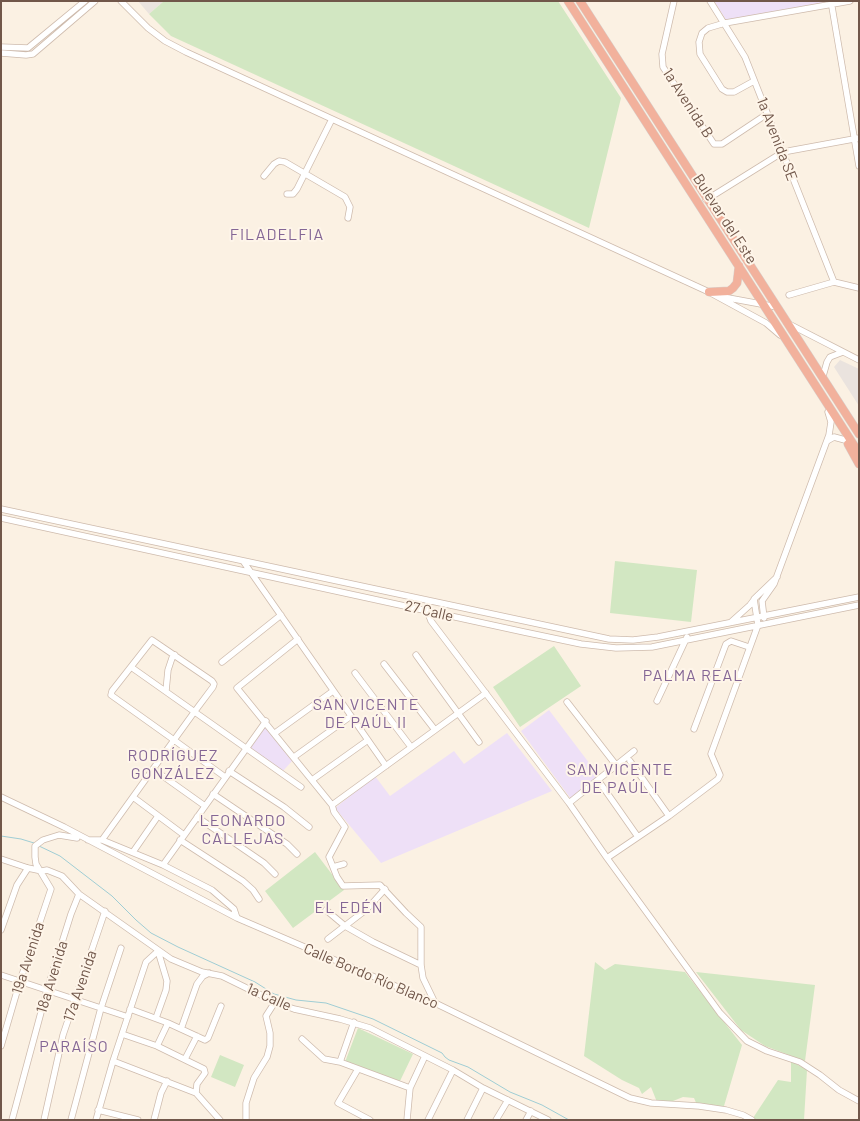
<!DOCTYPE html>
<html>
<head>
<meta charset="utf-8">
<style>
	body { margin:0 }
	#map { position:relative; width:860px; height:1121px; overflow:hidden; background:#fbf1e3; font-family:Barlow,sans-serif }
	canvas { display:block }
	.frame { position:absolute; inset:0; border:2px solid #71574a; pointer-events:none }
</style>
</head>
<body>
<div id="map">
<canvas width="860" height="1121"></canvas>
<div class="frame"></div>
</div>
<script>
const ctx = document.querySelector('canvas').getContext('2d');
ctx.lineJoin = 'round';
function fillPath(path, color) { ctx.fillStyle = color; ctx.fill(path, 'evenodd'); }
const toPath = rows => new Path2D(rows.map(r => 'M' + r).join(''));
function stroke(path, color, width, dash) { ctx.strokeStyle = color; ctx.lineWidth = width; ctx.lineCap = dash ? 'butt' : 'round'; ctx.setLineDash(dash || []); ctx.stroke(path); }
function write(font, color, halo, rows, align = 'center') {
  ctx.font = font + ' Barlow,sans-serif'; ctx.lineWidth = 4; ctx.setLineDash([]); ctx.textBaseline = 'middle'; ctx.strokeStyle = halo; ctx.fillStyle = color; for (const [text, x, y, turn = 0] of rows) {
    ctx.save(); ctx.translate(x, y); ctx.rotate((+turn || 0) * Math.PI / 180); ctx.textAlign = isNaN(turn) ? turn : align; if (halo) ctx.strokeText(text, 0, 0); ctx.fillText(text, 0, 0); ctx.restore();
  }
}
fillPath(toPath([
	[138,1,164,1,149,14],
	[840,360,859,369,859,406,834,367]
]), '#eae3de');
fillPath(toPath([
	[714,1,828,1,828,2,726,20],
	[549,710,599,776,571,799,521,731],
	[265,727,293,760,282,772,248,749],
	[507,733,552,791,381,863,335,808,375,776,390,796,454,751,464,764]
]), '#eee0f7');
fillPath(toPath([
	[164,1,558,1,621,98,589,228,171,36,149,14],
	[615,561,697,570,691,622,610,613],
	[554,646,581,686,520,727,493,687],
	[315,852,344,890,293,928,265,891],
	[595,962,605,970,615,964,685,972,742,1045,724,1106,697,1105,694,1098,683,1097,668,1103,657,1102,651,1087,642,1094,639,1088,622,1080,584,1056],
	[696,972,815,985,805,1061,765,1046,741,1030],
	[358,1028,413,1054,400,1081,345,1062],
	[220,1055,244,1065,235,1087,211,1077],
	[791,1061,807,1070,804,1120,756,1120,753,1118,778,1080,791,1082]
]), '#d2e7c2');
stroke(toPath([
	[1,836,21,839,34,843],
	[39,846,60,856,112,896,136,920,151,933,178,947,255,982,274,994,296,1000,326,1003,373,1019,442,1053,445,1057,449,1060,468,1067,510,1092,542,1105,569,1120]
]), '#9fcdd4', 1);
const minor = toPath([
	[121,1,148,28,165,41,186,52,709,292,766,323,780,335],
	[674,1,662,54,663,67,714,144,722,144,767,114],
	[710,1,745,57,834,282],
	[831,1,859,166],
	[1,47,28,48,85,1],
	[1,53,26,55,33,54,95,1],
	[754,81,734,92,727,92,722,89,700,54,699,42,702,33,708,28,725,23,850,1],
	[264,176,274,164,279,161,285,162,345,197,350,207,348,218],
	[287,194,293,194,297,189,332,119],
	[706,200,783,152,859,138],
	[789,295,834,282,859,288],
	[723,297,777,307],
	[787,323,859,360],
	[823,376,827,362,830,357,843,352],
	[827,441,834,437,845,440],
	[1,509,609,639,633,640,658,637,859,597],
	[1,518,524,632,581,644,616,648,652,647,859,605],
	[243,561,386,766],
	[428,601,428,613,431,621,569,803,607,858,720,1013,747,1041,767,1051,800,1062,820,1075,839,1090,859,1101],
	[764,618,762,601,774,584,829,435,831,422,828,412],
	[731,622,750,605,753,601],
	[298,639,237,688,332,805,334,812,345,827,329,857,337,877,343,886,380,885,406,913,421,927,421,965,423,978,435,1003],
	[416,655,479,742],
	[222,662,281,615],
	[384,664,435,730],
	[131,667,301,787],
	[355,673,411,747],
	[166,691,168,670,172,658,175,655],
	[657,701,687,637],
	[567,702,616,765],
	[694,729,726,644,731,641,749,647],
	[275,733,333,691],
	[294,757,351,716],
	[630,761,669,816],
	[153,769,205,806],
	[229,771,284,807,309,827],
	[312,780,368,740],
	[598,780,638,837],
	[213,794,287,844,297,854],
	[1,797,64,827,237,918,435,1003,630,1098,651,1103,699,1106,726,1110,743,1115,752,1120],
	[133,797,184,835],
	[569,803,634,751],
	[332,805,486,693],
	[197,817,264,863,275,874],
	[88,840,102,840,163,865,212,890,234,909,237,918],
	[102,840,153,769,195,711,213,687,214,684,212,681,152,640,112,691,111,695,174,740,225,777],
	[180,840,243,881,253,890,259,899],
	[133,852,158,816],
	[607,858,669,816,718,779,720,775,711,754,758,625,754,599,777,577],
	[1,859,28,868,42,871,47,870,62,876,79,894,171,959,202,972,222,976,275,1002,294,1009,340,1019,370,1028,453,1070,483,1088,548,1120],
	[163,865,266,721],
	[333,867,344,864],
	[326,910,345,926,373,942,421,965],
	[1,930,17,885,28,868],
	[328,939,367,909,385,889],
	[1,975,128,1017],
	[130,1009,168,1023,205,1040,208,1038,221,1006],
	[181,1029,197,984,203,976,209,973],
	[122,1034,157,1046,204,1069,205,1073,197,1084,196,1093],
	[302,1039,324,1059,340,1062,410,1088],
	[1,1046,20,981,51,889,36,864,35,857,35,846,43,840,59,835,77,838],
	[157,1046,168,1023],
	[185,1059,197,1036],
	[113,1061,196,1093,220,1120],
	[340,1062,354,1022],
	[358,1069,338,1103,370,1120],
	[98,1110,138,1120],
	[12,1120,47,990,71,914,79,894],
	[44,1120,63,1035,105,911],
	[71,1120,101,1008,121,948],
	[96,1120,113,1061,146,962,158,951,167,981,166,990,156,1018],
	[154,1120,161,1093,167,1081],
	[246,1120,246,1103,254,1078,267,1057,270,1046,270,1033,266,1016,275,1002],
	[407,1120,410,1088,425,1056],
	[428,1120,453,1070],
	[467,1120,483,1088],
	[496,1120,508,1100],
	[526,1120,531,1111]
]);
const highway = toPath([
	[568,1,859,453],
	[580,1,859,434],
	[709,292,729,291,733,288,737,283,739,266],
	[848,444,859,464]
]);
stroke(minor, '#cebbad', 7);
stroke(highway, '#d7d0cc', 9);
stroke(minor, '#fff', 5.5);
stroke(highway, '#f2b19c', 8);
write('15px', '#71574a', '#fef5e9', [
	["1a Avenida B",688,103,57],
	["1a Avenida SE",777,139,69],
	["Bulevar del Este",725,219,57],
	["27 Calle",429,611,13],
	["19a Avenida",28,958,-72],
	["Calle Bordo Río Blanco",371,976,23],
	["18a Avenida",52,977,-73],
	["17a Avenida",80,986,-71],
	["1a Calle",269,997,24]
]);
ctx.letterSpacing = '1px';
write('16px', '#846695', '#fef5e9', [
	["FILADELFIA",277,235],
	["PALMA REAL",693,676],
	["SAN VICENTE",366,705],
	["DE PAÚL II",366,723],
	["RODRÍGUEZ",173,756],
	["GONZÁLEZ",173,774],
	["SAN VICENTE",620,770],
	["DE PAÚL I",620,788],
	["LEONARDO",243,821],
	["CALLEJAS",243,839],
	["EL EDÉN",349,908],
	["PARAÍSO",74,1047]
]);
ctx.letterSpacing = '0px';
</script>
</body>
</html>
